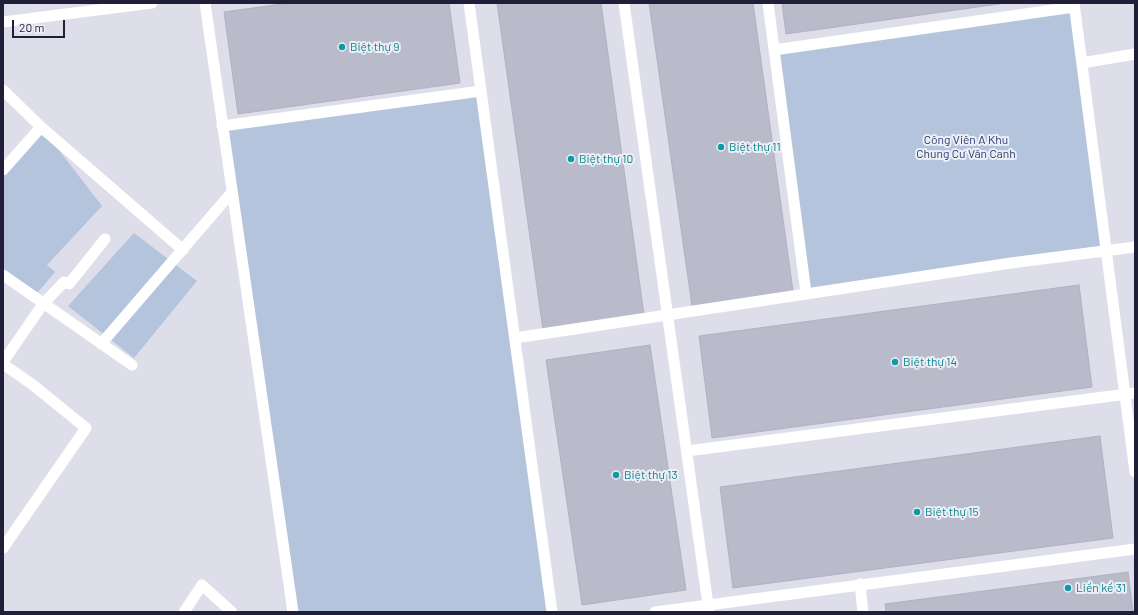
<!DOCTYPE html>
<html>
<head>
<meta charset="utf-8">
<style>
	body { margin:0 }
	#map { position:relative; width:1138px; height:615px; overflow:hidden; background:#dddee9; font-family:Barlow,sans-serif }
	canvas { display:block }
	.frame { position:absolute; inset:0; border:4px solid #201e39; pointer-events:none }
	.scale { position:absolute; left:12px; top:20px; width:53px; height:18px; box-sizing:border-box; border:2px solid #201e39; border-top:0; padding-left:5px; font-size:12px; line-height:14px; white-space:nowrap; color:#201e39; -webkit-text-stroke:3px #edeff6; paint-order:stroke }
</style>
</head>
<body>
<div id="map">
<canvas width="1138" height="615"></canvas>
<div class="frame"></div>
<div class="scale">20 m</div>
</div>
<script>
const ctx = document.querySelector('canvas').getContext('2d');
ctx.lineJoin = 'round';
function fillPath(path, color) { ctx.fillStyle = color; ctx.fill(path, 'evenodd'); }
const toPath = rows => new Path2D(rows.map(r => 'M' + r).join(''));
function stroke(path, color, width, dash) { ctx.strokeStyle = color; ctx.lineWidth = width; ctx.lineCap = dash ? 'butt' : 'round'; ctx.setLineDash(dash || []); ctx.stroke(path); }
function write(font, color, halo, rows, align = 'center') {
  ctx.font = font + ' Barlow,sans-serif'; ctx.lineWidth = 4; ctx.setLineDash([]); ctx.textBaseline = 'middle'; ctx.strokeStyle = halo; ctx.fillStyle = color; for (const [text, x, y, turn = 0] of rows) {
    ctx.save(); ctx.translate(x, y); ctx.rotate((+turn || 0) * Math.PI / 180); ctx.textAlign = isNaN(turn) ? turn : align; if (halo) ctx.strokeText(text, 0, 0); ctx.fillText(text, 0, 0); ctx.restore();
  }
}
fillPath(toPath([
	[1074,7,1107,252,806,293,774,50],
	[481,91,552,612,293,612,222,126],
	[41,127,102,206,47,265,55,272,34,297,3,275,3,170],
	[134,233,197,281,134,358,68,306]
]), '#b4c4dc');
const building = toPath([
	[289,3,449,3,460,83,238,114,224,12,289,3],
	[497,3,601,3,644,315,543,330,497,3],
	[649,3,753,3,793,291,692,306,649,3],
	[782,3,1006,3,786,34,782,3],
	[1079,285,1092,387,712,438,699,336,1079,285],
	[650,345,686,590,582,605,546,360,650,345],
	[1100,436,1113,538,733,588,720,487,1100,436],
	[1128,572,1133,612,886,612,885,604,1128,572]
]);
fillPath(building, '#b9bbca');
stroke(building, '#afb1c3', 1);
stroke(toPath([
	[205,3,293,612],
	[469,3,552,612],
	[624,3,709,612],
	[768,3,806,293],
	[1074,3,1135,472],
	[3,22,152,3],
	[774,50,1074,7],
	[1082,63,1135,54],
	[3,90,41,127,183,250],
	[222,126,481,91],
	[3,170,41,127],
	[3,275,132,365],
	[515,338,1011,263,1135,247],
	[101,344,232,192],
	[3,362,43,304,64,282,69,284,105,239],
	[3,364,33,385,86,428,3,548],
	[687,451,1135,393],
	[860,584,863,612],
	[184,612,202,585,232,612],
	[655,612,1135,549]
]), '#fff', 11);
for (const [x, y, r, color] of [
	[342,47,4,"#0f9aa8"],
	[721,147,4,"#0f9aa8"],
	[571,159,4,"#0f9aa8"],
	[895,362,4,"#0f9aa8"],
	[616,475,4,"#0f9aa8"],
	[917,512,4,"#0f9aa8"],
	[1068,588,4,"#0f9aa8"]
]) { const dot = new Path2D(); dot.arc(x, y, r, 0, 2 * Math.PI); ctx.fillStyle = color; ctx.fill(dot); stroke(dot, '#edeff6', 1.5); }
write('12px', '#0d838f', '#edeff6', [
	["Biệt thự 9",350,47],
	["Biệt thự 11",729,147],
	["Biệt thự 10",579,159],
	["Biệt thự 14",903,362],
	["Biệt thự 13",624,475],
	["Biệt thự 15",925,512],
	["Liền kề 31",1076,588]
], 'left');
write('12px', '#283c71', '#edeff6', [
	["Công Viên A Khu",966,140],
	["Chung Cư Vân Canh",966,154]
]);
</script>
</body>
</html>
